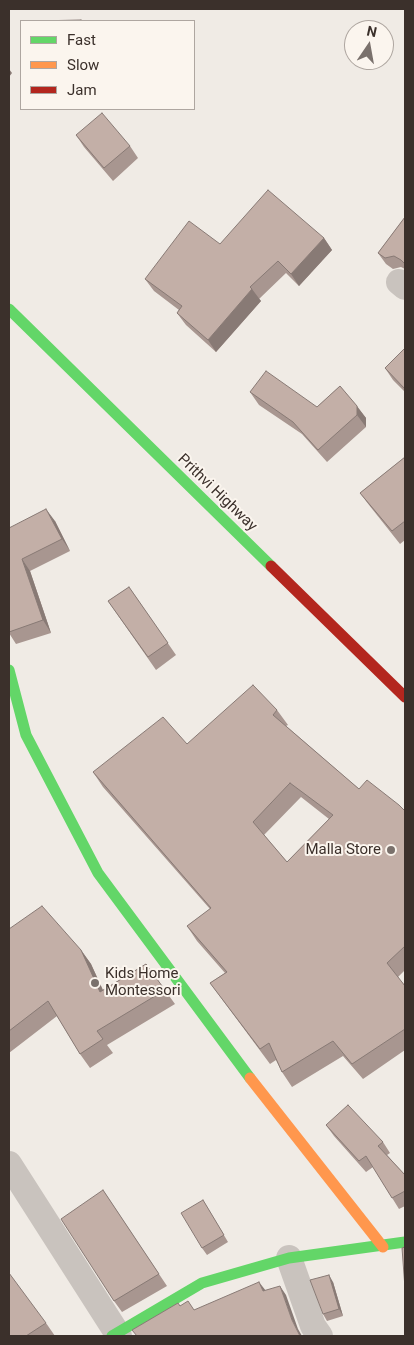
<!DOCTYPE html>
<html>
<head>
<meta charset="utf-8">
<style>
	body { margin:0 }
	#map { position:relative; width:414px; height:1345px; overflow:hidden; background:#f0ebe5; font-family:Roboto,sans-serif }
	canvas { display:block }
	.frame { position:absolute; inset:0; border:10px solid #3b302b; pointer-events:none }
	.legend { position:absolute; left:20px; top:20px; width:175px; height:90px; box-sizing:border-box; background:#fbf5ee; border:1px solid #aea6a0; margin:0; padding:6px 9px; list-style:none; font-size:15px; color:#3b302b }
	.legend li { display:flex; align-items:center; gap:10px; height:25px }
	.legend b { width:25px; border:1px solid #aea6a0 }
	.north { position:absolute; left:344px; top:20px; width:50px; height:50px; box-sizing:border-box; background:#fbf5ee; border:1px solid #aea6a0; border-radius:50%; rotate:12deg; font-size:14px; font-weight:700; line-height:20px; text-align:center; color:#3b302b }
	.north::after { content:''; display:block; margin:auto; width:18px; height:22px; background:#7a716c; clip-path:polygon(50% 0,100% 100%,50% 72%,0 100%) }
</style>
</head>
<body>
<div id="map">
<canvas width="414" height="1345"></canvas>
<div class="frame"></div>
<ul class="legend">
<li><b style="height:6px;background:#63d668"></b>Fast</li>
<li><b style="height:6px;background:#ff974d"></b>Slow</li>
<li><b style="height:6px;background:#b3261e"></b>Jam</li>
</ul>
<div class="north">N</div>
</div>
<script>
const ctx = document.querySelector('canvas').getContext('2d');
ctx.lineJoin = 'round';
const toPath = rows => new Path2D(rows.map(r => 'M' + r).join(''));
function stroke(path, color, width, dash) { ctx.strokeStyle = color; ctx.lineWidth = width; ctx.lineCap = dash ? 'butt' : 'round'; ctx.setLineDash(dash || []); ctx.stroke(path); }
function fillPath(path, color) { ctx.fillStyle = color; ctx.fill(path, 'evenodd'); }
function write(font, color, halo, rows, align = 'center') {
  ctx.font = font + ' Roboto,sans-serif'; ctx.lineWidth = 4; ctx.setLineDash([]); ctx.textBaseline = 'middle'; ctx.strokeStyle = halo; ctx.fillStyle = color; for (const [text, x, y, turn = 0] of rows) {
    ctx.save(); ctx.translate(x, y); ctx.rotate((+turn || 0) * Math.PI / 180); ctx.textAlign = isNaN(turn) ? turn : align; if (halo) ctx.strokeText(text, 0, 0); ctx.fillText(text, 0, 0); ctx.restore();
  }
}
stroke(toPath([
	[399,282,405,287],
	[9,1164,119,1336],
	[289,1258,313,1326,320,1336]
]), '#c9c3be', 26);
stroke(toPath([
	[9,309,271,566],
	[9,670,26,735,98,873,250,1078],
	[112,1336,202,1283,289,1258,405,1242]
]), '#63d668', 11);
stroke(toPath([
	[250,1078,383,1247]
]), '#ff974d', 11);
stroke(toPath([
	[271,566,405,697]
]), '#b3261e', 11);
fillPath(toPath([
	[76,135,130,146,138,158,113,181,84,147],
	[405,217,405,269,401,267,393,269,386,264,378,253],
	[324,238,332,250,299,286,286,273,259,299,261,301,216,352,186,325,177,313,179,310,154,291,145,279,220,244],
	[405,348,405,392,393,380,385,368],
	[340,386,366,418,366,427,327,462,302,434,259,405,250,392,317,407],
	[405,457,405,540,400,544,369,505,360,493],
	[55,521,70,551,30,571,51,633,16,644,9,633,9,528],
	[129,587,176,655,156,670,108,601],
	[277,710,288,725,286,726,359,789,405,811,405,970,398,977,405,986,405,1050,363,1079,343,1056,292,1087,282,1072,276,1060,270,1064,210,983,225,973,197,941,187,926,210,909,103,787,93,772,187,744],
	[301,797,329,819,287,862,264,835],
	[9,929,81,950,91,964,103,990,146,964,175,1004,107,1045,113,1053,90,1068,80,1054,57,1016,9,1053],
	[326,1125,383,1142,390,1153,387,1155,405,1175,405,1206,399,1209,373,1167,366,1172,334,1136],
	[103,1190,167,1286,122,1312,114,1301],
	[203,1200,228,1242,207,1255,202,1248],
	[333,1282,343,1316,327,1321,323,1314],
	[46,1323,55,1336,9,1336]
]), '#a89690');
fillPath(toPath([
	[9,69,12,73,9,77],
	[324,238,332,250,299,286,291,274],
	[252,289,261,301,216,352,208,340],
	[357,406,366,418,366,427,357,415],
	[46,509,55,521,70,551,62,539],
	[22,559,30,571,51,633,43,620],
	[81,950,91,964,110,1006,100,992],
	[329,1275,333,1282,343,1316,339,1309],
	[259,1282,266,1291,263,1291],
	[280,1286,286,1295,298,1329,302,1336,300,1336,292,1320]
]), '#887a75');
const building = toPath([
	[81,20,81,21,36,21,81,20],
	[102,113,130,146,104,168,76,135,102,113],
	[268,190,324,238,291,274,278,261,250,287,252,289,208,340,177,313,182,306,145,279,189,221,220,244,268,190],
	[405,217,405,264,401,260,394,256,385,258,378,253,405,217],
	[405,348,405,389,385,368,405,348],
	[266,371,317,407,340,386,357,406,357,415,318,450,293,422,250,392,266,371],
	[405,457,405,521,392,531,360,493,405,457],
	[46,509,62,539,22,559,43,620,9,632,9,528,46,509],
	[129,587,168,643,148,657,108,601,129,587],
	[253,685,277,710,273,715,359,789,367,780,399,805,405,811,405,946,387,963,405,986,405,1029,352,1064,333,1041,282,1072,269,1043,260,1049,210,983,227,972,187,926,211,908,93,772,163,717,187,744,253,685],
	[290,783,333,815,287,862,253,822,290,783],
	[42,906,81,950,100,992,146,964,165,990,97,1031,103,1039,80,1054,48,1001,9,1031,9,929,42,906],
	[348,1105,383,1142,378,1146,405,1175,405,1191,392,1198,366,1156,359,1161,326,1125,348,1105],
	[103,1190,159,1274,114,1301,61,1219,103,1190],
	[203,1200,224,1235,202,1248,181,1213,203,1200],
	[405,1247,405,1288,402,1248,405,1247],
	[9,1273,46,1323,26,1336,9,1336,9,1273],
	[329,1275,339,1309,323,1314,310,1280,329,1275],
	[259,1282,263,1291,280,1286,292,1320,300,1336,137,1336,132,1330,178,1303,180,1306,188,1301,194,1310,259,1282]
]);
fillPath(building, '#c3afa7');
stroke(building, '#887a75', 1);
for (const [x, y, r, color] of [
	[391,850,5,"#7a716c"],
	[95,983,5,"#7a716c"]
]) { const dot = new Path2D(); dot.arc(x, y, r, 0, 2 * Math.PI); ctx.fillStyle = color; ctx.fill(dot); stroke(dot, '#fbf5ee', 2); }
write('15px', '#3b302b', '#fbf5ee', [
	["Prithvi Highway",217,493,44]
]);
write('15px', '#3b302b', '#fbf5ee', [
	["Malla Store",381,850],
	["Kids Home",105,974,"left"],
	["Montessori",105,991,"left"]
], 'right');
</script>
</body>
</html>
